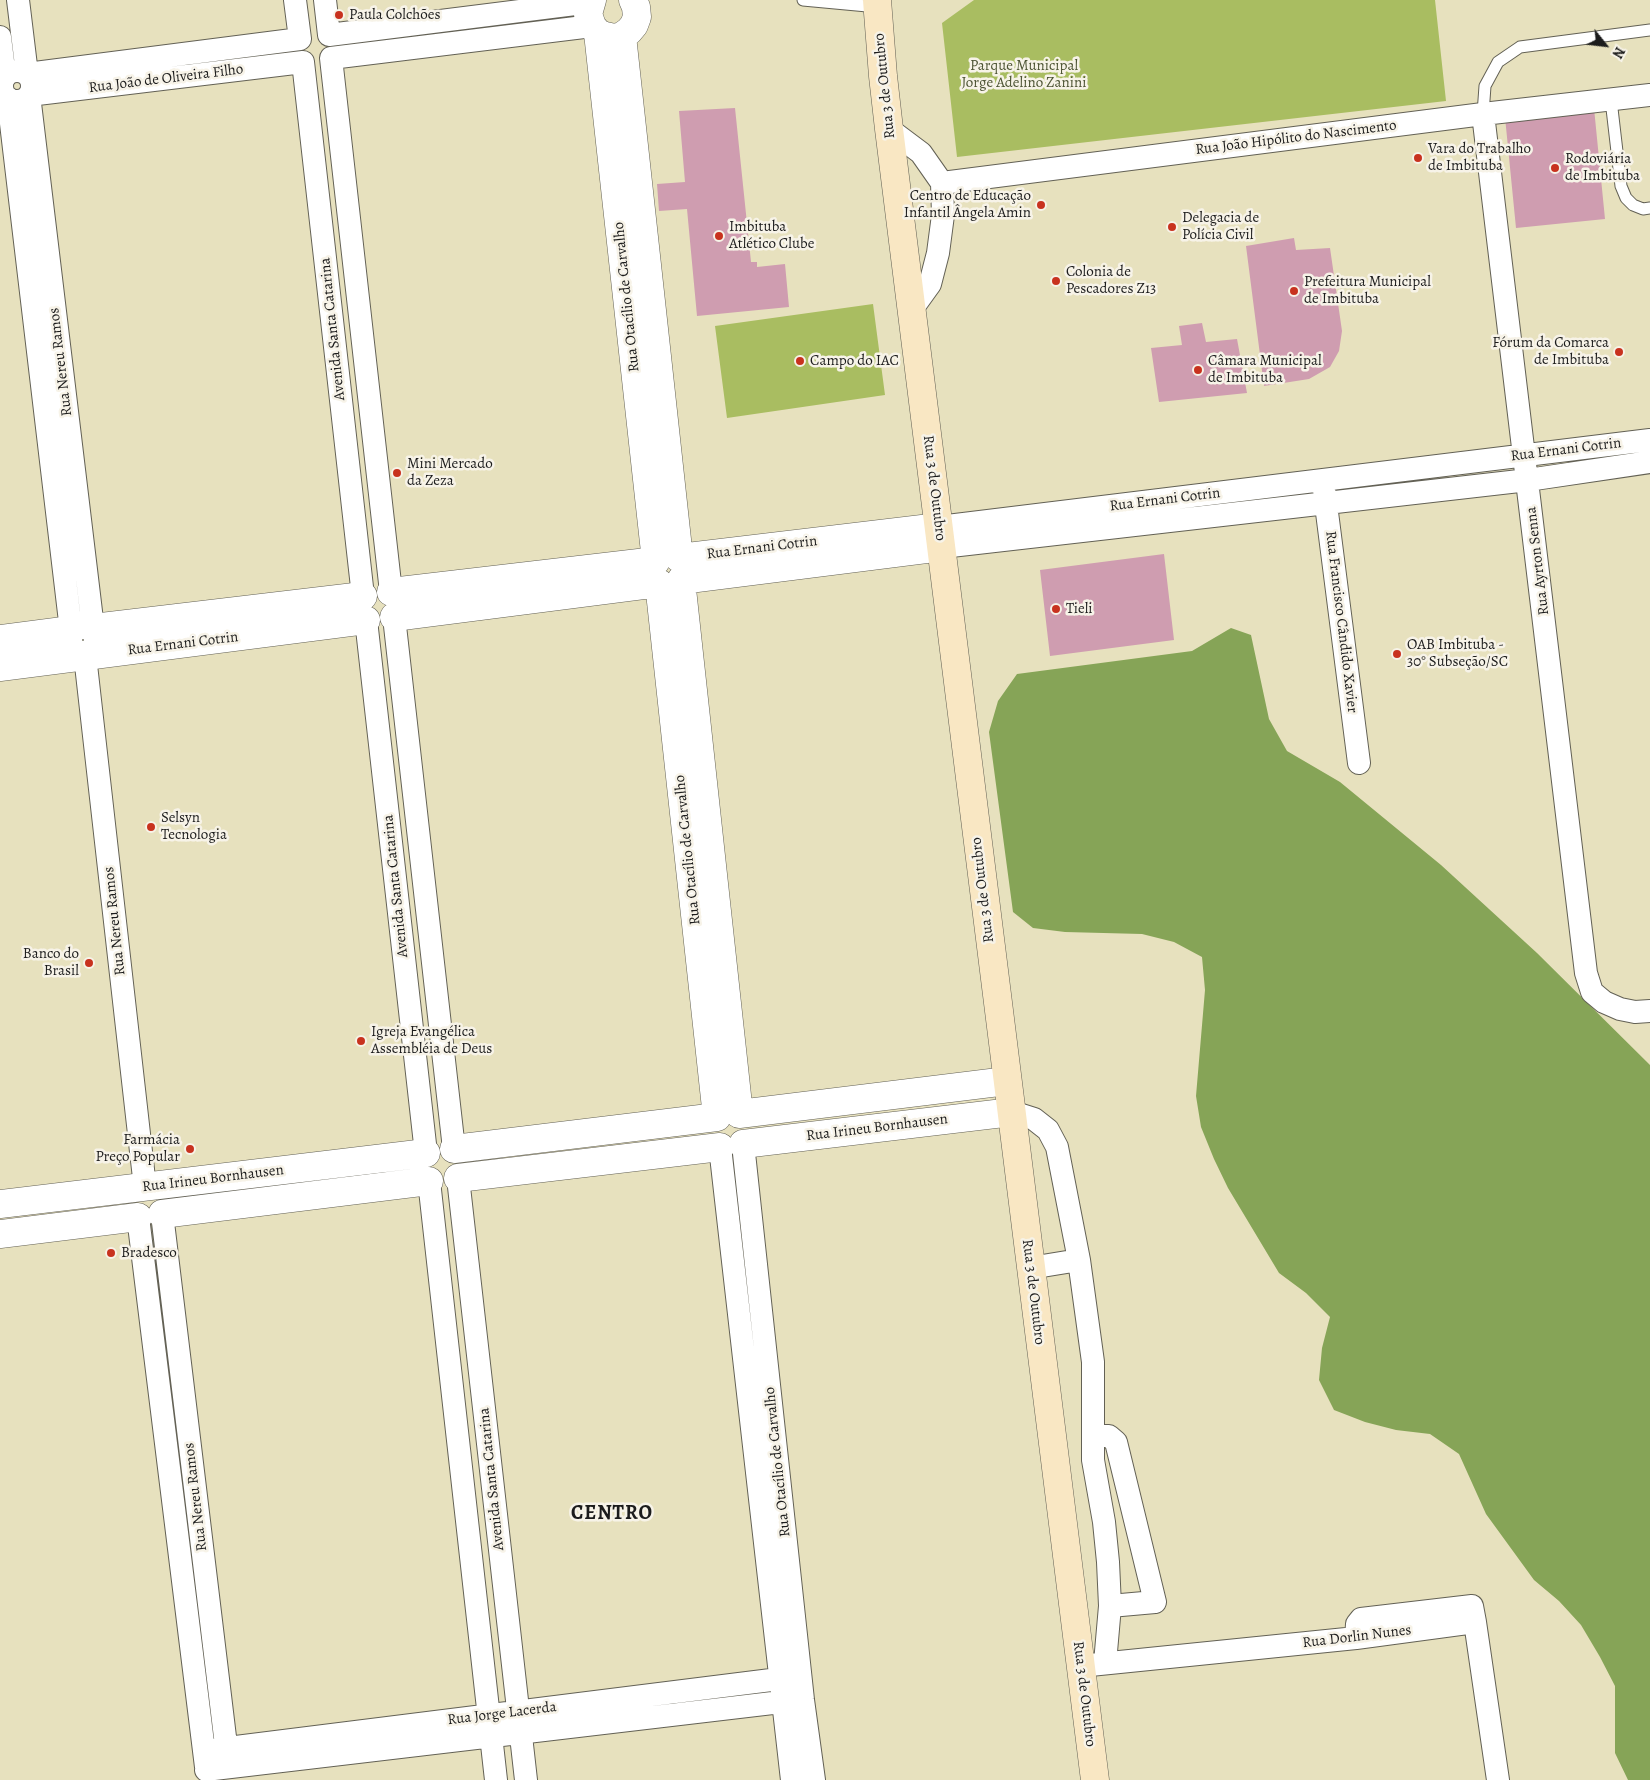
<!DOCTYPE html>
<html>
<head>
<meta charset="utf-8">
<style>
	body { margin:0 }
	#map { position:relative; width:1650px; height:1780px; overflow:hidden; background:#e7e1be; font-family:Alegreya,serif }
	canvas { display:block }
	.north { position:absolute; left:1580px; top:20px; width:50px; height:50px; -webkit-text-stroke:4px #f7f3e8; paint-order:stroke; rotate:119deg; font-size:14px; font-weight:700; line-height:20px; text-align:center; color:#1c1c1c }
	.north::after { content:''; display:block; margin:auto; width:18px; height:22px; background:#1c1c1c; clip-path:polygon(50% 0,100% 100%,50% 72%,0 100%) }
</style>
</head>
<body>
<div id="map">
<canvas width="1650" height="1780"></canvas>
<div class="north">N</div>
</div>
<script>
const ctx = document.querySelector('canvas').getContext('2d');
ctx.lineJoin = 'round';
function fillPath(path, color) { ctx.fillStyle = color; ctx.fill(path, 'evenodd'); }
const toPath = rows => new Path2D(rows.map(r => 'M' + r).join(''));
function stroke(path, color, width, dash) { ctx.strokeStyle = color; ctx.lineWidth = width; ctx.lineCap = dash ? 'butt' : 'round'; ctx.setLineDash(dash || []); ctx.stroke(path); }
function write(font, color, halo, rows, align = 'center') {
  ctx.font = font + ' Alegreya,serif'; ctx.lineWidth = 5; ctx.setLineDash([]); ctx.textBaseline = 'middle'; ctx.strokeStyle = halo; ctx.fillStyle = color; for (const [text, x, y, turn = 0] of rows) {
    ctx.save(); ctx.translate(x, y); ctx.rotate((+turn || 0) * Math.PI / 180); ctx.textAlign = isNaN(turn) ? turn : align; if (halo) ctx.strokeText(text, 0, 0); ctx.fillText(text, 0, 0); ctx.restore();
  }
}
fillPath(toPath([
	[974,0,1435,0,1446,101,957,157,942,23],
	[873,304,885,395,727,418,715,326]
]), '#a9bd61');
fillPath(toPath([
	[1231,628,1251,635,1269,719,1287,751,1340,782,1441,865,1537,953,1650,1065,1650,1780,1628,1780,1615,1753,1615,1686,1600,1657,1581,1625,1559,1601,1534,1580,1486,1514,1459,1454,1430,1434,1396,1430,1365,1422,1334,1410,1319,1380,1322,1348,1330,1317,1306,1293,1279,1273,1228,1188,1214,1159,1201,1127,1196,1096,1205,990,1202,957,1174,942,1142,934,1065,932,1033,928,1013,912,989,732,998,701,1017,674,1192,651]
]), '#86a457');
fillPath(toPath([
	[735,108,751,262,757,262,757,267,785,264,789,307,697,316,687,209,659,211,657,184,685,182,679,111],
	[1594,108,1605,219,1516,228,1505,117],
	[1294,238,1296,250,1330,248,1342,331,1339,351,1330,367,1309,379,1264,386,1246,246],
	[1202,323,1206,342,1237,339,1247,393,1159,402,1151,348,1182,345,1179,326],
	[1164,554,1174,640,1050,656,1040,570]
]), '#cf9db0');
const service = toPath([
	[803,0,878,7],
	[1611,100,1621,186,1626,198,1633,205,1643,209,1650,208],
	[1483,114,1485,86,1498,62,1520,47,1650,30]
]);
const minor = toPath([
	[18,0,27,74,300,39,295,0],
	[325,0,329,35,591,2],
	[0,37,5,77,0,78],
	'2 86a15 15 0 1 1 30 0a15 15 0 1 1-30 0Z',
	[0,99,8,98,71,630],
	[1483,114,1586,973,1592,992,1604,1002,1620,1009,1635,1012,1650,1011],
	[889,129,921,153,942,183,943,215,938,253,930,284,912,309],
	[942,183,1483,114,1650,95],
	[1324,489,1359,763],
	[939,527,1650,440],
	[942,547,1528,480,1650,462],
	[391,592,331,58,592,26],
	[394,617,454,1149],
	[366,620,426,1153],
	[93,628,29,95,303,62,363,596],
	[85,656,145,1187],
	[1012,1112,1034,1119,1048,1130,1057,1147,1079,1260,1093,1362,1093,1460,1104,1522,1108,1562,1110,1606,1105,1663],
	[743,1144,803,1700,814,1780],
	[720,1147,792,1780],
	[458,1178,526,1780],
	[429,1181,496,1780],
	[162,1214,228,1762],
	[138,1217,206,1767],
	[1030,1268,1079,1260],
	[1093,1436,1109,1436,1116,1442,1155,1602,1110,1606],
	[1356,1638,1357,1624,1361,1619,1472,1606,1475,1622],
	[1090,1665,1356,1638,1475,1622,1498,1780],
	[204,1751,795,1677],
	[206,1770,798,1700]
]);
const tertiary = toPath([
	[592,0,588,14,592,26,598,33,605,36,614,38,622,36,629,31,634,25,637,17,636,7,633,0],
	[622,36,679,558,939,527],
	[942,547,681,580,739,1114,1007,1081],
	[391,592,656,561,598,33],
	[394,617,659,583,717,1117,454,1149],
	'68 640a15 15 0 1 1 30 0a15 15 0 1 1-30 0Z',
	[93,628,363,596],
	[0,639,71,630],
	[0,667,366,620],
	[743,1144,1012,1112],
	[458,1178,720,1147],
	[0,1204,426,1153],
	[162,1214,429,1181],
	[0,1234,138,1217]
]);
const secondary = toPath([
	[877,0,883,76,889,129,1095,1780]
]);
stroke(service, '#636155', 13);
stroke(minor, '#636155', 24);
stroke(tertiary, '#636155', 29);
stroke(secondary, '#636155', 29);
stroke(service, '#fff', 11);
stroke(minor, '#fff', 22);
stroke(tertiary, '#fff', 28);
stroke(secondary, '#f9e7c3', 28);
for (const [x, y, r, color] of [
	[339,15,5,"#c8321e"],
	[1418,158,5,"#c8321e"],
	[1555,168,5,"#c8321e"],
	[1041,205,5,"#c8321e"],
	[1172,227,5,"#c8321e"],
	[719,236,5,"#c8321e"],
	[1056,281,5,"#c8321e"],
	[1294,291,5,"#c8321e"],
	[1619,352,5,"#c8321e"],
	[800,361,5,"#c8321e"],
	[1198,370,5,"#c8321e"],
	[397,473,5,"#c8321e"],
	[1056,609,5,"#c8321e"],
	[1397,654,5,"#c8321e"],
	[151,827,5,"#c8321e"],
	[89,963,5,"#c8321e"],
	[361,1041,5,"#c8321e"],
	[190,1149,5,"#c8321e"],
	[111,1253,5,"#c8321e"]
]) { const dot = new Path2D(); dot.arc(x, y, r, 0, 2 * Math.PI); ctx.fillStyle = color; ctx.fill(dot); stroke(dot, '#f7f3e8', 2); }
write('15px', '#1c1c1c', '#f7f3e8', [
	["Paula Colchões",349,15],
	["Vara do Trabalho",1428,149],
	["de Imbituba",1428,166],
	["Rodoviária",1565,159],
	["de Imbituba",1565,176],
	["Centro de Educação",1031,196,"right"],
	["Infantil Ângela Amin",1031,213,"right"],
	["Delegacia de",1182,218],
	["Polícia Civil",1182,235],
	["Imbituba",729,227],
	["Atlético Clube",729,244],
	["Colonia de",1066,272],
	["Pescadores Z13",1066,289],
	["Prefeitura Municipal",1304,282],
	["de Imbituba",1304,299],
	["Fórum da Comarca",1609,343,"right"],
	["de Imbituba",1609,360,"right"],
	["Campo do IAC",810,361],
	["Câmara Municipal",1208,361],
	["de Imbituba",1208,378],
	["Mini Mercado",407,464],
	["da Zeza",407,481],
	["Tieli",1066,609],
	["OAB Imbituba -",1407,645],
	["30° Subseção/SC",1407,662],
	["Selsyn",161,818],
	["Tecnologia",161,835],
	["Banco do",79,954,"right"],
	["Brasil",79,971,"right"],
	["Igreja Evangélica",371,1032],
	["Assembléia de Deus",371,1049],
	["Farmácia",180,1140,"right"],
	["Preço Popular",180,1157,"right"],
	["Bradesco",121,1253]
], 'left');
write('15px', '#4d5434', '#f7f3e8', [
	["Parque Municipal",1024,66],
	["Jorge Adelino Zanini",1024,83]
]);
write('15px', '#1c1c1c', '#f7f3e8', [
	["Rua João de Oliveira Filho",166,79,-7],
	["Rua 3 de Outubro",885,86,-96],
	["Rua João Hipólito do Nascimento",1296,138,-7],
	["Rua Otacílio de Carvalho",627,297,-96],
	["Avenida Santa Catarina",333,329,-96],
	["Rua Nereu Ramos",61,362,-97],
	["Rua Ernani Cotrin",1566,450,-7],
	["Rua 3 de Outubro",934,488,83],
	["Rua Ernani Cotrin",1165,500,-7],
	["Rua Ernani Cotrin",762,548,-7],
	["Rua Ayrton Senna",1538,561,-97],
	["Rua Francisco Cândido Xavier",1341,622,83],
	["Rua Ernani Cotrin",183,644,-7],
	["Rua Otacílio de Carvalho",688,850,-96],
	["Avenida Santa Catarina",396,886,-96],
	["Rua 3 de Outubro",983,890,-97],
	["Rua Nereu Ramos",115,921,-96],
	["Rua Irineu Bornhausen",877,1128,-7],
	["Rua Irineu Bornhausen",213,1179,-7],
	["Rua 3 de Outubro",1033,1292,83],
	["Rua Otacílio de Carvalho",778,1462,-96],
	["Avenida Santa Catarina",492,1479,-96],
	["Rua Nereu Ramos",196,1497,-97],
	["Rua Dorlin Nunes",1357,1637,-7],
	["Rua 3 de Outubro",1084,1694,83],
	["Rua Jorge Lacerda",502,1714,-7]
]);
ctx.letterSpacing = '1px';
write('bold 20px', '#1c1c1c', '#f7f3e8', [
	["CENTRO",612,1514]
]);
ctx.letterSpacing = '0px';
</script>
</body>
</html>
